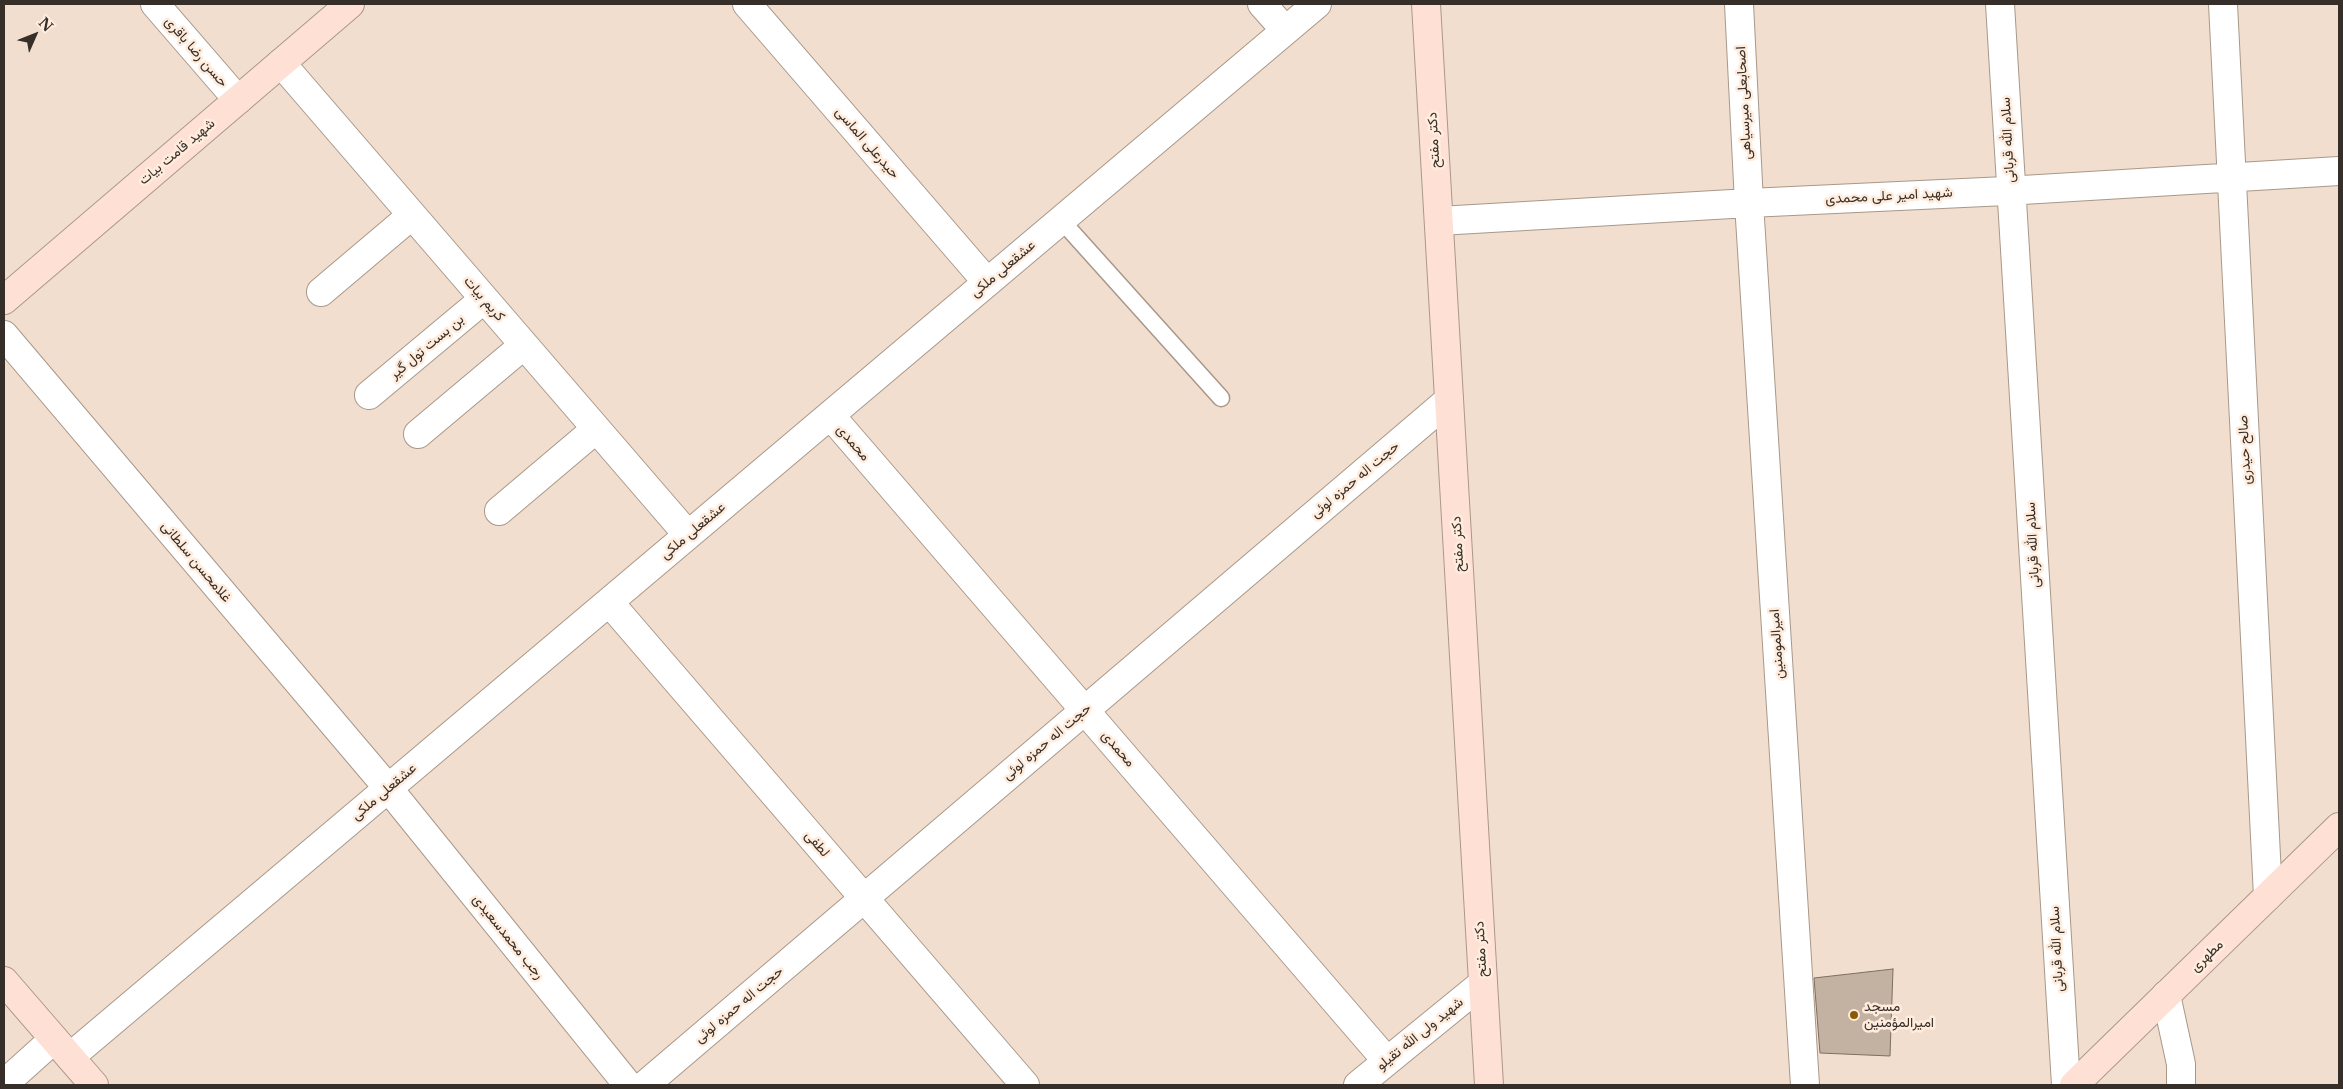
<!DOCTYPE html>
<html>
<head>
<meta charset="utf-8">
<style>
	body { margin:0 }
	#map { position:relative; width:2343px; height:1089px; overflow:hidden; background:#f1decf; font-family:"Libre Baskerville",serif }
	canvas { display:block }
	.frame { position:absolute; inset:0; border:5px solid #362f29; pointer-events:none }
	.north { position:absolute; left:10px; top:10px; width:50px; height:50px; -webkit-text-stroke:4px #ffecdc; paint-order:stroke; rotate:46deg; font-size:14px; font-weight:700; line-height:20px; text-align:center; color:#362f29 }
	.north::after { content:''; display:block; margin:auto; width:18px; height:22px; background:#362f29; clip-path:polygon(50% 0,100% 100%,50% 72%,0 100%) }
</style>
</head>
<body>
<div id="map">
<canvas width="2343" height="1089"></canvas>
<div class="frame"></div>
<div class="north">N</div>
</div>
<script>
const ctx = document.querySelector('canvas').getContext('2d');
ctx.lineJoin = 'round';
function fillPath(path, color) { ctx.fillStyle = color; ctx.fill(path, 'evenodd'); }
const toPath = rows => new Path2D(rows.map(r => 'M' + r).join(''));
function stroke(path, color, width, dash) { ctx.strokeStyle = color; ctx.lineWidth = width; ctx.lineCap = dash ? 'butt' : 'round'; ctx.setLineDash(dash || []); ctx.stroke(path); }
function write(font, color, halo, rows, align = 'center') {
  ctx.font = font + ' "Libre Baskerville",Vazirmatn,serif'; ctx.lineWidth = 5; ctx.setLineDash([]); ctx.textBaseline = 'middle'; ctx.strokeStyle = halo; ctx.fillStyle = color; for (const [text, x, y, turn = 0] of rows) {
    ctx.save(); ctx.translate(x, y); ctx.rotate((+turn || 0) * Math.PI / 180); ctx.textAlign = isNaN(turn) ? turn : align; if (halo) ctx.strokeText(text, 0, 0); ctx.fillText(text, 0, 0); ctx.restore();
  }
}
const building = toPath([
	[1893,969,1890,1056,1820,1053,1814,978,1893,969]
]);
fillPath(building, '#c3b1a2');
stroke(building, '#7e6e60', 1);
const lane = toPath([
	[1061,220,1221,398]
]);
const street = toPath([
	[155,4,238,100],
	[747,4,987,282],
	[1262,4,1285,30],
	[1739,4,1749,203,1805,1085],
	[2000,4,2066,1085],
	[2223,4,2268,896],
	[281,63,688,535],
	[1439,221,1749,203,2006,191,2339,171],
	[321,292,412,215],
	[4,335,388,788,628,1085],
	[369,395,484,299],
	[830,415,1387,1061],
	[418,434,524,345],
	[499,511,596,429],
	[609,602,1025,1085],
	[2166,995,2181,1064,2181,1085],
	[70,1057,1317,4],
	[4,1084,54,1039],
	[645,1085,1449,400],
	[1358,1085,1483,983]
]);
const secondary = toPath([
	[1426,4,1489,1085],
	[4,300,350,4],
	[4,981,94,1085],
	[2074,1085,2339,827]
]);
stroke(lane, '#a99889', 19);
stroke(street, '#a99889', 30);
stroke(secondary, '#a99889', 30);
stroke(lane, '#fff', 16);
stroke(street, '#fff', 28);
stroke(secondary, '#fee0d5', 28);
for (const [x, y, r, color] of [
	[1854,1015,5,"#8c5a05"]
]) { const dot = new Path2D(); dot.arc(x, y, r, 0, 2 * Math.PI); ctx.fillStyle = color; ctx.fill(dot); stroke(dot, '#ffecdc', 2); }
write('14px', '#362f29', '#ffecdc', [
	["حسن رضا باقری",196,52,49],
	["اصحابعلی میرسیاهی",1744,103,-93],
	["دکتر مفتح",1434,140,-93],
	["سلام الله قربانی",2008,140,-93],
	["حیدرعلی الماسی",867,143,49],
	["شهید قامت بیات",177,152,-40],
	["شهید امیر علی محمدی",1889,196,-3],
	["عشقعلی ملکی",1003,269,-40],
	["کریم بیات",484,299,49],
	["بن بست تول گیر",427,347,-40],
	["محمدی",853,443,49],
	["صالح حیدری",2245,450,-93],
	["حجت اله حمزه لوئی",1355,480,-40],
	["عشقعلی ملکی",693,531,-40],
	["دکتر مفتح",1458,544,-93],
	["سلام الله قربانی",2033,545,-93],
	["غلامحسن سلطانی",196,562,50],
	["امیرالمومنین",1777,644,-94],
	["حجت اله حمزه لوئی",1047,742,-40],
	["محمدی",1118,749,49],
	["عشقعلی ملکی",384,792,-40],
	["لطفی",817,844,49],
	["رجب محمدسعیدی",508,937,51],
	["دکتر مفتح",1481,949,-93],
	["سلام الله قربانی",2057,949,-93],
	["مطهری",2207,956,-44],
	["حجت اله حمزه لوئی",739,1005,-40],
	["شهید ولی الله تقیلو",1420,1034,-39]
]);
write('14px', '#362f29', '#ffecdc', [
	["مسجد",1864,1007],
	["امیرالمؤمنین",1864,1023]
], 'left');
</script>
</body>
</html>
